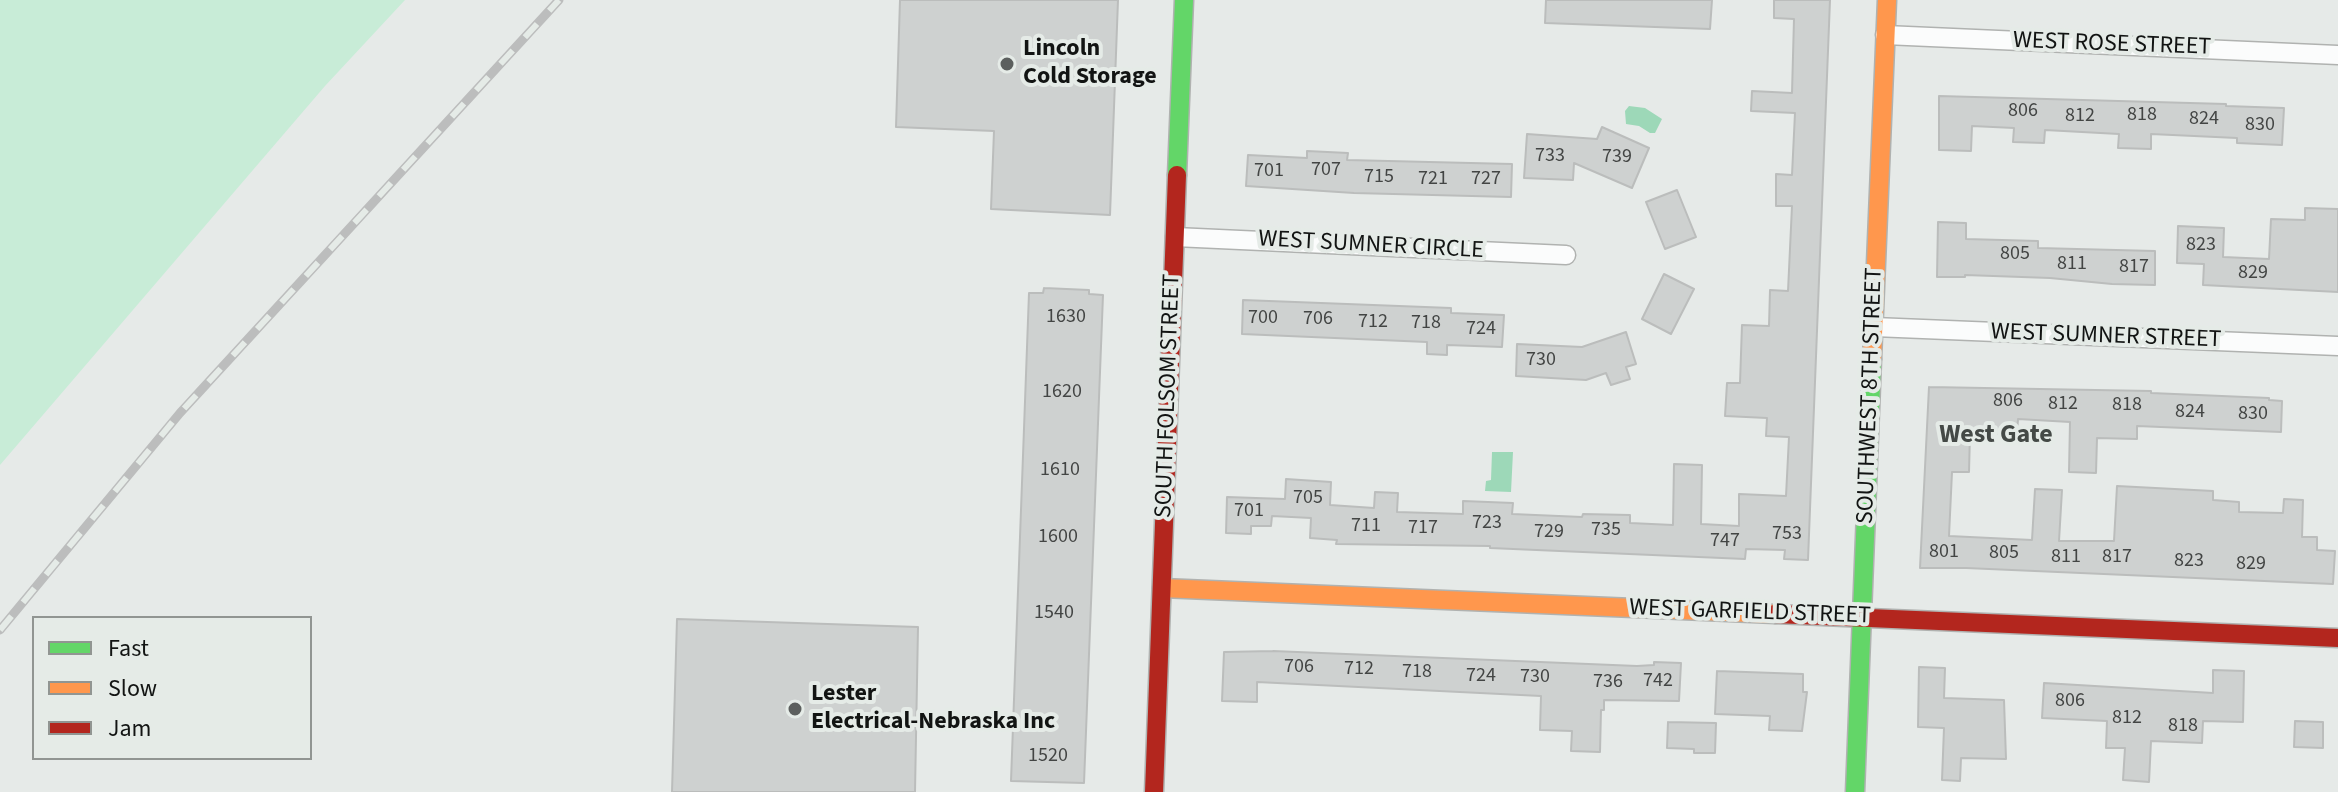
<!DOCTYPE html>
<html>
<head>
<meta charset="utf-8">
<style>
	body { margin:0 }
	#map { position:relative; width:2338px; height:792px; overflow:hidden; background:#e6eae8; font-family:"Source Sans 3",sans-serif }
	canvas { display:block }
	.legend { position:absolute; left:32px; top:616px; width:280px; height:144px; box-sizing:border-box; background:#e5ebe7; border:2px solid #919592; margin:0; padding:10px 14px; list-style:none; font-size:24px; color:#121413 }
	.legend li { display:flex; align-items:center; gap:16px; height:40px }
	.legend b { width:40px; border:2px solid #919592 }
</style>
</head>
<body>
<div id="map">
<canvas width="2338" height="792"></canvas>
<ul class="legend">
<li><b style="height:10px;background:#63d668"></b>Fast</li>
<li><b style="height:10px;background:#ff974d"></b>Slow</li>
<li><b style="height:10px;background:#b3261e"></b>Jam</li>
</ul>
</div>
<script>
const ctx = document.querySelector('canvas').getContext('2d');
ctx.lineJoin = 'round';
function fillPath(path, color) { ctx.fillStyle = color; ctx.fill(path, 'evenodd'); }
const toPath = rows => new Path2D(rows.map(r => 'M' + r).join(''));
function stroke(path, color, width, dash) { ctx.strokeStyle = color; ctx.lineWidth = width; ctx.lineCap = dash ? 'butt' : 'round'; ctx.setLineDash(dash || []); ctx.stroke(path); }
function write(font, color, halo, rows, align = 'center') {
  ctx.font = font + ' "Source Sans 3",sans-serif'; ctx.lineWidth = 8; ctx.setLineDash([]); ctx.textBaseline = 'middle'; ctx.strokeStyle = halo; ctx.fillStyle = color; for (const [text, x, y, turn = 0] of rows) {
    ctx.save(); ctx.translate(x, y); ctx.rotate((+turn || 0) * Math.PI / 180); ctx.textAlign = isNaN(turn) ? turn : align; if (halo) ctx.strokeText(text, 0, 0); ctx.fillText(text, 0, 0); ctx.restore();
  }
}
fillPath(toPath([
	[0,0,405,0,325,86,0,465]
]), '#c8ecd7');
fillPath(toPath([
	[1629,106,1645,108,1662,119,1655,133,1650,133,1639,126,1626,124,1625,111],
	[1492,452,1513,452,1511,492,1485,491,1486,481,1491,480]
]), '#9dd8b8');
const building = toPath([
	[900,0,1118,0,1110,215,991,209,994,131,896,127,900,0],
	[1546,0,1712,0,1710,29,1545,23,1546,0],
	[1774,0,1830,0,1808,560,1784,559,1785,550,1746,549,1745,559,1490,548,1490,546,1336,544,1337,540,1310,538,1311,518,1272,516,1271,526,1251,526,1251,534,1226,533,1227,497,1285,499,1286,479,1331,482,1330,505,1374,508,1375,492,1398,493,1397,512,1463,514,1463,501,1513,503,1512,514,1582,517,1583,514,1630,515,1630,523,1673,525,1674,464,1702,465,1701,524,1739,526,1739,494,1786,496,1789,437,1766,436,1767,418,1725,416,1727,383,1740,383,1742,325,1769,326,1770,290,1788,291,1792,206,1776,206,1776,174,1792,175,1795,113,1751,111,1752,91,1792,93,1794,19,1774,18,1774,0],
	[1939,96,2226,104,2226,106,2284,108,2282,145,2237,143,2237,138,2151,134,2151,149,2118,148,2119,134,2045,130,2044,143,2013,142,2014,128,1972,126,1971,151,1939,150,1939,96],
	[1602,127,1649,148,1632,188,1574,163,1573,180,1524,178,1527,134,1597,139,1602,127],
	[1307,151,1348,153,1347,160,1512,164,1511,197,1354,193,1246,186,1248,155,1307,158,1307,151],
	[1677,190,1696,237,1665,249,1646,202,1677,190],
	[2305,208,2338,209,2338,292,2203,285,2204,264,2177,263,2178,226,2224,228,2223,257,2269,259,2271,219,2305,220,2305,208],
	[1938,222,1966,223,1966,239,2038,241,2038,248,2155,251,2155,285,2112,284,2050,278,1965,275,1965,277,1937,277,1938,222],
	[1664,274,1694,289,1671,334,1642,319,1664,274],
	[1044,288,1089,290,1089,294,1103,295,1084,783,1011,781,1029,293,1043,293,1044,288],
	[1243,300,1451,308,1451,313,1504,315,1502,347,1447,345,1447,355,1427,354,1427,342,1242,334,1243,300],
	[1626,332,1636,364,1626,367,1630,379,1611,385,1606,373,1586,380,1516,376,1517,344,1582,347,1626,332],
	[1929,387,2151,391,2151,393,2269,398,2269,400,2282,401,2281,432,2137,426,2137,439,2097,438,2096,473,2069,472,2070,422,2018,419,2017,434,1970,433,1969,472,1952,472,1949,536,2032,540,2035,489,2062,490,2059,541,2114,541,2117,486,2213,491,2213,500,2239,502,2239,512,2283,513,2284,499,2303,500,2302,537,2317,537,2317,550,2335,551,2333,584,1966,568,1920,568,1929,387],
	[677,619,918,627,915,792,672,792,677,619],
	[1273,651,1637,666,1654,665,1654,662,1681,663,1679,701,1604,700,1604,710,1601,710,1600,752,1571,751,1572,731,1540,730,1541,696,1257,682,1257,702,1222,701,1224,652,1273,651],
	[1919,667,1945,668,1944,698,2004,700,2006,759,1961,758,1960,781,1942,780,1944,728,1918,727,1919,667],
	[2213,670,2244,671,2243,722,2203,721,2202,743,2151,741,2149,782,2123,780,2125,748,2106,748,2107,721,2042,718,2044,683,2213,693,2213,670],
	[1717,671,1803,674,1803,692,1807,692,1802,731,1769,730,1770,716,1715,714,1717,671],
	[2295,721,2323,722,2323,748,2294,747,2295,721],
	[1668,722,1716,723,1715,753,1694,753,1694,749,1667,748,1668,722]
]);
fillPath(building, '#ced1d0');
stroke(building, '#bbbdbc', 2);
const street = toPath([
	[1885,35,2338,55],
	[1175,237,1566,255],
	[1874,327,2338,346]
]);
const fast = toPath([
	[1177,175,1184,0],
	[1855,792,1872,359]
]);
const slow = toPath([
	[1872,359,1887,0],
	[1162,588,1775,614]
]);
const jam = toPath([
	[1775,614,2338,638],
	[1154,792,1177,175]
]);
stroke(street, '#b0b2b0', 21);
stroke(fast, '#b0b2b0', 21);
stroke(slow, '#b0b2b0', 21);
stroke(jam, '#b0b2b0', 21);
stroke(street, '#fbfcfc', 18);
stroke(fast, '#63d668', 18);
stroke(slow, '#ff974d', 18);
stroke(jam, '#b3261e', 18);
const rail = toPath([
	[0,630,180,413,559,0]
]);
stroke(rail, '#bcbdbd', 9);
stroke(rail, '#e5ebe7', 6, [18]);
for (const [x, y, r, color] of [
	[1007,64,8,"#5c5f5e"],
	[795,709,8,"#5c5f5e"]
]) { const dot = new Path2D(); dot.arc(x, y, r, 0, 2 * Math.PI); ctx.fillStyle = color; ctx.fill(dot); stroke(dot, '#e5ebe7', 3); }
write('20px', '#434544', null, [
	["806",2023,112],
	["818",2142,116],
	["812",2080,117],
	["824",2204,120],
	["830",2260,126],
	["733",1550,157],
	["739",1617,158],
	["707",1326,171],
	["701",1269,172],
	["715",1379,178],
	["721",1433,180],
	["727",1486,180],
	["823",2201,246],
	["805",2015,255],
	["811",2072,265],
	["817",2134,268],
	["829",2253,274],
	["1630",1066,318],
	["700",1263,319],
	["706",1318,320],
	["712",1373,323],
	["718",1426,324],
	["724",1481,330],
	["730",1541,361],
	["1620",1062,393],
	["806",2008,402],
	["812",2063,405],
	["818",2127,406],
	["824",2190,413],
	["830",2253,415],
	["1610",1060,471],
	["705",1308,499],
	["701",1249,512],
	["723",1487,524],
	["711",1366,527],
	["717",1423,529],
	["735",1606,531],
	["729",1549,533],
	["753",1787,535],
	["1600",1058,538],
	["747",1725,542],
	["801",1944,553],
	["805",2004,554],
	["811",2066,558],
	["817",2117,558],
	["823",2189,562],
	["829",2251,565],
	["1540",1054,614],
	["706",1299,668],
	["712",1359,670],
	["718",1417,673],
	["724",1481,677],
	["730",1535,678],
	["742",1658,682],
	["736",1608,683],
	["806",2070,702],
	["812",2127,719],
	["818",2183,727],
	["1520",1048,757]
]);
write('24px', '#121413', '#e5ebe7', [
	["WEST ROSE STREET",2112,45,2],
	["WEST SUMNER CIRCLE",1371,246,3],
	["WEST SUMNER STREET",2106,337,2],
	["SOUTH FOLSOM STREET",1169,396,-88],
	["SOUTHWEST 8TH STREET",1871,396,-88],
	["WEST GARFIELD STREET",1750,613,2]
]);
write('bold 24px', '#121413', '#e5ebe7', [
	["Lincoln",1023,50],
	["Cold Storage",1023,78],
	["Lester",811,695],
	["Electrical-Nebraska Inc",811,723]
], 'left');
write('bold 26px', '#444946', '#e5ebe7', [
	["West Gate",1996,436]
]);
</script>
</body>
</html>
